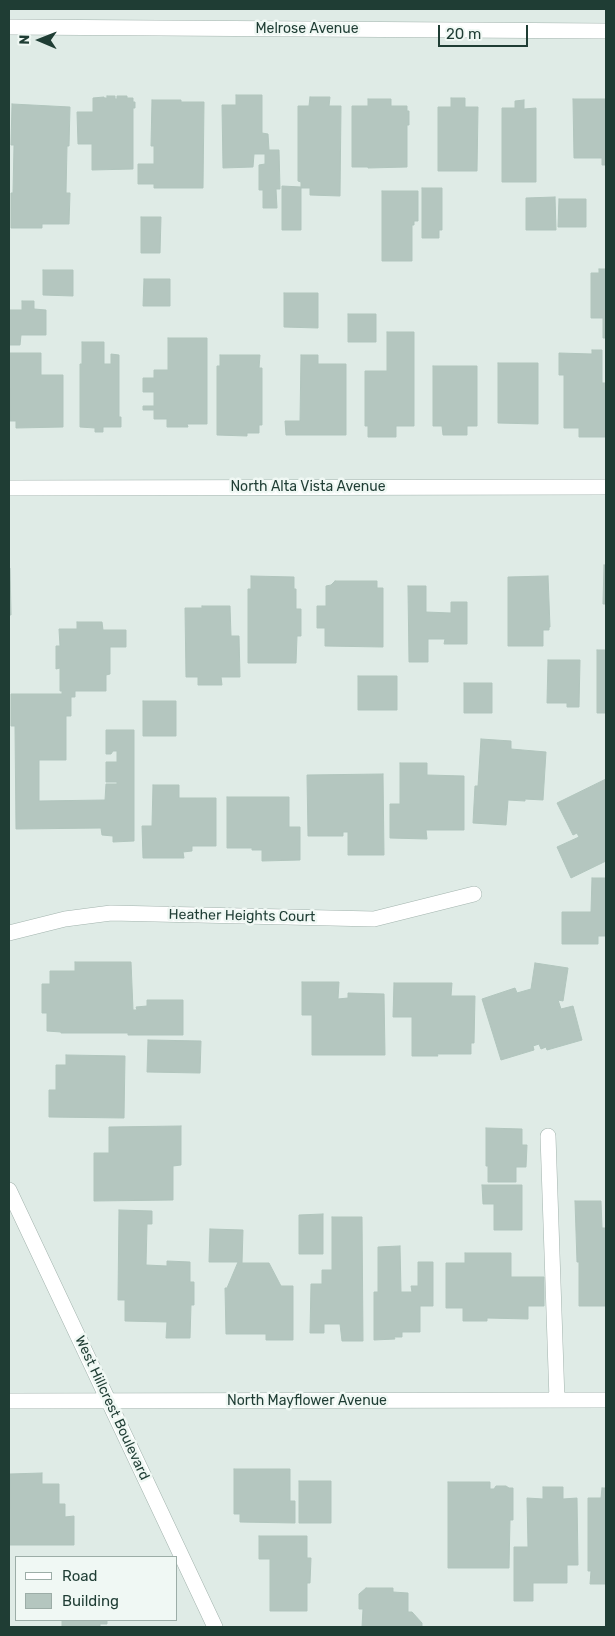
<!DOCTYPE html>
<html>
<head>
<meta charset="utf-8">
<style>
	body { margin:0 }
	#map { position:relative; width:615px; height:1636px; overflow:hidden; background:#dfebe6; font-family:Rubik,sans-serif }
	canvas { display:block }
	.frame { position:absolute; inset:0; border:10px solid #1f3d34; pointer-events:none }
	.legend { position:absolute; left:15px; top:1556px; width:162px; height:65px; box-sizing:border-box; background:#f0f8f4; border:1px solid #9cada7; margin:0; padding:6px 9px; list-style:none; font-size:15px; color:#1f3d34 }
	.legend li { display:flex; align-items:center; gap:10px; height:25px }
	.legend b { width:25px; border:1px solid #9cada7 }
	.north { position:absolute; left:15px; top:15px; width:50px; height:50px; -webkit-text-stroke:4px #f0f8f4; paint-order:stroke; rotate:271deg; font-size:14px; font-weight:700; line-height:20px; text-align:center; color:#1f3d34 }
	.north::after { content:''; display:block; margin:auto; width:18px; height:22px; background:#1f3d34; clip-path:polygon(50% 0,100% 100%,50% 72%,0 100%) }
	.scale { position:absolute; left:438px; top:25px; width:90px; height:22px; box-sizing:border-box; border:2px solid #1f3d34; border-top:0; padding-left:6px; font-size:15px; line-height:18px; white-space:nowrap; color:#1f3d34; -webkit-text-stroke:4px #f0f8f4; paint-order:stroke }
</style>
</head>
<body>
<div id="map">
<canvas width="615" height="1636"></canvas>
<div class="frame"></div>
<ul class="legend">
<li><b style="height:6px;background:#fff"></b>Road</li>
<li><b style="height:14px;background:#b4c6bf"></b>Building</li>
</ul>
<div class="north">N</div>
<div class="scale">20 m</div>
</div>
<script>
const ctx = document.querySelector('canvas').getContext('2d');
ctx.lineJoin = 'round';
function fillPath(path, color) { ctx.fillStyle = color; ctx.fill(path, 'evenodd'); }
const toPath = rows => new Path2D(rows.map(r => 'M' + r).join(''));
function trace(path, color, width, dash) { ctx.strokeStyle = color; ctx.lineWidth = width; ctx.lineCap = dash ? 'butt' : 'round'; ctx.setLineDash(dash || []); ctx.stroke(path); }
function label(font, color, halo, rows, align = 'center') {
  ctx.font = font + ' Rubik,sans-serif'; ctx.lineWidth = 5; ctx.setLineDash([]); ctx.textBaseline = 'middle'; ctx.strokeStyle = halo; ctx.fillStyle = color; for (const [text, x, y, turn = 0] of rows) {
    ctx.save(); ctx.translate(x, y); ctx.rotate((+turn || 0) * Math.PI / 180); ctx.textAlign = isNaN(turn) ? turn : align; if (halo) ctx.strokeText(text, 0, 0); ctx.fillText(text, 0, 0); ctx.restore();
  }
}
const building = toPath([
	[236,95,262,95,262,133,268,134,269,150,279,150,280,189,276,189,277,208,263,208,263,190,259,190,259,165,265,164,265,154,254,154,253,167,223,168,222,105,236,105,236,95],
	[107,96,115,96,115,99,117,99,117,96,127,96,127,98,133,98,133,102,135,102,135,108,133,108,133,169,92,170,92,144,78,144,77,112,93,112,93,98,104,97,104,98,107,98,107,96],
	[310,97,330,97,329,106,341,106,340,196,310,195,310,188,301,188,301,230,282,230,282,186,301,187,301,182,298,181,298,106,309,106,310,97],
	[451,98,465,98,465,107,478,107,477,171,438,171,438,107,451,107,451,98],
	[368,99,391,99,391,106,407,106,407,111,409,111,409,125,407,125,407,167,368,168,368,167,352,167,352,106,368,106,368,99],
	[573,99,605,99,605,108,606,108,606,165,602,165,602,158,574,158,573,99],
	[152,100,181,100,181,102,204,102,203,188,154,188,154,184,138,184,138,164,154,164,154,146,151,146,152,100],
	[524,100,524,109,536,108,536,182,502,182,502,108,515,108,515,101,524,100],
	[12,104,70,107,69,146,67,146,66,193,70,193,69,224,42,224,42,228,11,228,11,193,13,193,14,145,11,145,12,104],
	[422,188,442,188,442,230,439,230,439,238,422,238,422,188],
	[382,191,418,191,418,221,414,221,414,225,412,225,412,261,382,261,382,191],
	[555,197,556,230,526,230,526,198,555,197],
	[559,199,586,199,586,227,558,227,559,199],
	[141,217,161,217,160,253,141,253,141,217],
	[599,269,606,269,606,338,603,338,603,318,591,318,591,273,599,273,599,269],
	[43,270,73,270,73,296,43,295,43,270],
	[144,279,170,279,170,306,143,306,144,279],
	[284,293,318,293,318,328,284,327,284,293],
	[22,301,34,301,34,309,46,310,46,335,21,335,20,345,9,345,9,310,22,310,22,301],
	[348,314,376,314,376,342,348,342,348,314],
	[387,332,414,332,414,426,396,426,396,437,368,437,368,426,365,426,365,371,387,371,387,332],
	[168,338,207,338,207,424,187,424,188,427,167,427,167,419,154,419,154,410,143,410,143,406,154,406,154,392,143,392,143,378,154,378,154,370,168,370,168,338],
	[82,342,104,342,104,364,111,364,111,354,119,355,119,417,121,417,121,427,103,427,103,432,95,432,95,428,80,427,80,364,82,364,82,342],
	[592,350,602,350,602,383,606,383,606,437,579,437,579,428,564,428,564,375,559,375,559,353,592,354,592,350],
	[9,353,41,353,41,375,63,375,63,427,16,428,16,421,10,421,9,353],
	[220,355,260,355,259,368,262,368,262,425,259,425,259,433,247,433,247,436,217,435,217,366,220,366,220,355],
	[301,355,318,355,318,364,346,364,346,435,286,435,285,421,300,421,301,355],
	[498,363,538,363,538,424,498,423,498,363],
	[433,366,477,366,477,426,467,426,467,435,443,435,442,426,433,426,433,366],
	[604,565,606,565,606,604,603,604,604,565],
	[9,568,10,568,11,615,9,615,9,568],
	[251,576,294,577,294,589,296,589,296,609,301,609,301,636,297,636,296,663,248,663,248,589,251,589,251,576],
	[548,576,550,627,549,627,549,630,543,630,543,646,508,646,508,577,548,576],
	[335,581,377,581,377,588,383,588,383,647,325,646,325,628,317,628,317,606,326,606,326,586,331,585,335,581],
	[408,586,426,586,426,612,451,613,451,602,467,602,467,644,444,644,445,639,428,639,428,662,409,662,408,586],
	[202,606,230,606,231,636,239,636,240,677,221,677,222,685,198,685,198,677,186,677,185,608,202,608,202,606],
	[77,622,102,622,103,630,126,630,126,647,110,647,110,674,106,675,106,691,75,691,75,697,71,697,71,716,66,716,66,760,39,760,39,801,105,800,106,784,117,784,117,782,106,782,106,762,117,762,117,751,113,751,111,754,106,754,106,730,134,730,134,841,113,842,113,836,102,835,101,828,16,829,15,726,11,726,11,694,62,694,62,691,60,691,60,668,56,669,56,646,60,646,59,629,77,629,77,622],
	[597,650,606,650,606,713,597,713,597,650],
	[548,660,580,660,579,707,567,707,567,703,547,703,548,660],
	[358,676,397,676,397,710,358,710,358,676],
	[464,683,492,683,492,713,464,713,464,683],
	[143,701,176,701,176,736,143,736,143,701],
	[481,739,511,741,511,749,546,752,543,800,525,799,525,801,508,800,506,825,473,823,475,786,478,786,481,739],
	[400,763,427,763,427,775,464,776,464,830,426,830,427,839,390,838,390,804,400,804,400,763],
	[383,774,384,855,348,855,348,832,343,832,343,836,308,836,307,775,383,774],
	[606,779,606,861,571,878,557,847,579,837,577,833,573,835,557,803,606,779],
	[153,785,179,785,179,798,216,798,216,846,192,846,192,851,183,852,184,858,143,858,142,826,152,826,153,785],
	[227,797,289,797,289,827,300,827,300,860,262,861,262,850,252,850,252,848,227,848,227,797],
	[592,878,606,878,606,936,598,936,598,944,562,944,562,912,591,912,592,878],
	[75,962,131,962,133,1010,137,1010,136,1007,147,1006,147,1000,183,1000,183,1035,128,1035,128,1033,61,1033,61,1032,47,1031,47,1013,42,1013,42,984,50,984,50,971,75,971,75,962],
	[535,963,568,968,563,1001,558,1000,561,1009,573,1006,582,1040,547,1050,546,1047,541,1049,539,1044,533,1046,534,1050,501,1060,482,999,515,988,517,993,531,989,535,963],
	[302,982,339,982,338,999,348,998,348,993,384,994,385,1055,312,1055,312,1015,302,1015,302,982],
	[394,983,452,983,451,996,475,996,474,1043,471,1043,471,1054,437,1054,438,1056,412,1056,412,1017,393,1017,394,983],
	[148,1040,201,1041,200,1073,147,1072,148,1040],
	[66,1055,125,1056,124,1118,49,1117,49,1090,56,1090,56,1065,66,1065,66,1055],
	[181,1126,181,1165,173,1166,173,1200,94,1201,94,1153,109,1153,109,1127,181,1126],
	[486,1128,522,1129,522,1145,527,1145,526,1167,516,1167,516,1182,488,1182,488,1166,486,1166,486,1128],
	[482,1185,522,1185,522,1230,494,1230,494,1204,483,1204,482,1185],
	[575,1201,601,1201,602,1228,606,1228,606,1306,579,1306,579,1262,577,1262,575,1201],
	[119,1210,152,1211,152,1224,147,1224,146,1265,167,1266,167,1261,190,1262,190,1282,194,1282,194,1305,191,1305,190,1338,166,1338,167,1322,125,1321,125,1300,118,1300,119,1210],
	[323,1214,323,1254,299,1254,299,1215,323,1214],
	[332,1217,362,1217,363,1341,342,1341,340,1324,324,1324,324,1333,310,1333,311,1284,322,1284,322,1270,332,1270,332,1217],
	[210,1229,243,1230,242,1263,269,1263,281,1286,293,1286,293,1340,266,1340,266,1334,226,1334,225,1288,227,1288,238,1262,209,1262,210,1229],
	[400,1246,401,1292,412,1292,411,1286,418,1286,418,1262,433,1262,433,1306,420,1306,420,1332,402,1332,402,1337,394,1337,395,1339,374,1340,374,1292,378,1292,378,1247,400,1246],
	[465,1253,511,1253,511,1277,544,1277,544,1306,528,1306,528,1319,487,1318,487,1321,463,1321,463,1308,446,1308,446,1263,465,1263,465,1253],
	[234,1469,290,1469,290,1501,295,1501,295,1523,240,1522,240,1514,234,1514,234,1469],
	[42,1473,42,1484,59,1484,59,1504,65,1504,65,1517,74,1516,74,1545,9,1545,10,1474,42,1473],
	[299,1481,331,1481,331,1523,299,1523,299,1481],
	[448,1482,490,1482,490,1489,494,1489,496,1486,506,1486,509,1488,513,1488,513,1520,510,1520,509,1568,448,1568,448,1482],
	[543,1487,563,1487,563,1499,577,1498,578,1565,567,1565,567,1583,533,1583,533,1601,514,1601,514,1547,528,1547,527,1498,543,1499,543,1487],
	[602,1488,606,1488,606,1584,590,1584,591,1571,588,1571,588,1498,601,1498,602,1488],
	[259,1536,307,1536,307,1558,311,1558,310,1583,307,1583,307,1611,270,1611,270,1559,259,1559,259,1536],
	[366,1588,393,1588,393,1592,408,1593,408,1612,412,1612,422,1623,422,1627,362,1627,363,1609,359,1609,359,1594,366,1588],
	[62,1620,107,1620,107,1624,100,1624,100,1627,62,1627,62,1620]
]);
fillPath(building, '#b4c6bf');
trace(building, '#b1c5bd', 1);
const minor = toPath([
	[9,27,606,31],
	[9,488,606,487],
	[9,933,65,919,111,913,374,919,474,894],
	[548,1136,557,1400],
	[9,1190,215,1627],
	[9,1401,606,1400]
]);
trace(minor, '#a2b3ad', 16);
trace(minor, '#fff', 15);
label('14px', '#1f3d34', '#f0f8f4', [
	["Melrose Avenue",307,29],
	["North Alta Vista Avenue",308,487],
	["Heather Heights Court",242,916,1],
	["North Mayflower Avenue",307,1401],
	["West Hillcrest Boulevard",112,1408,65]
]);
</script>
</body>
</html>
